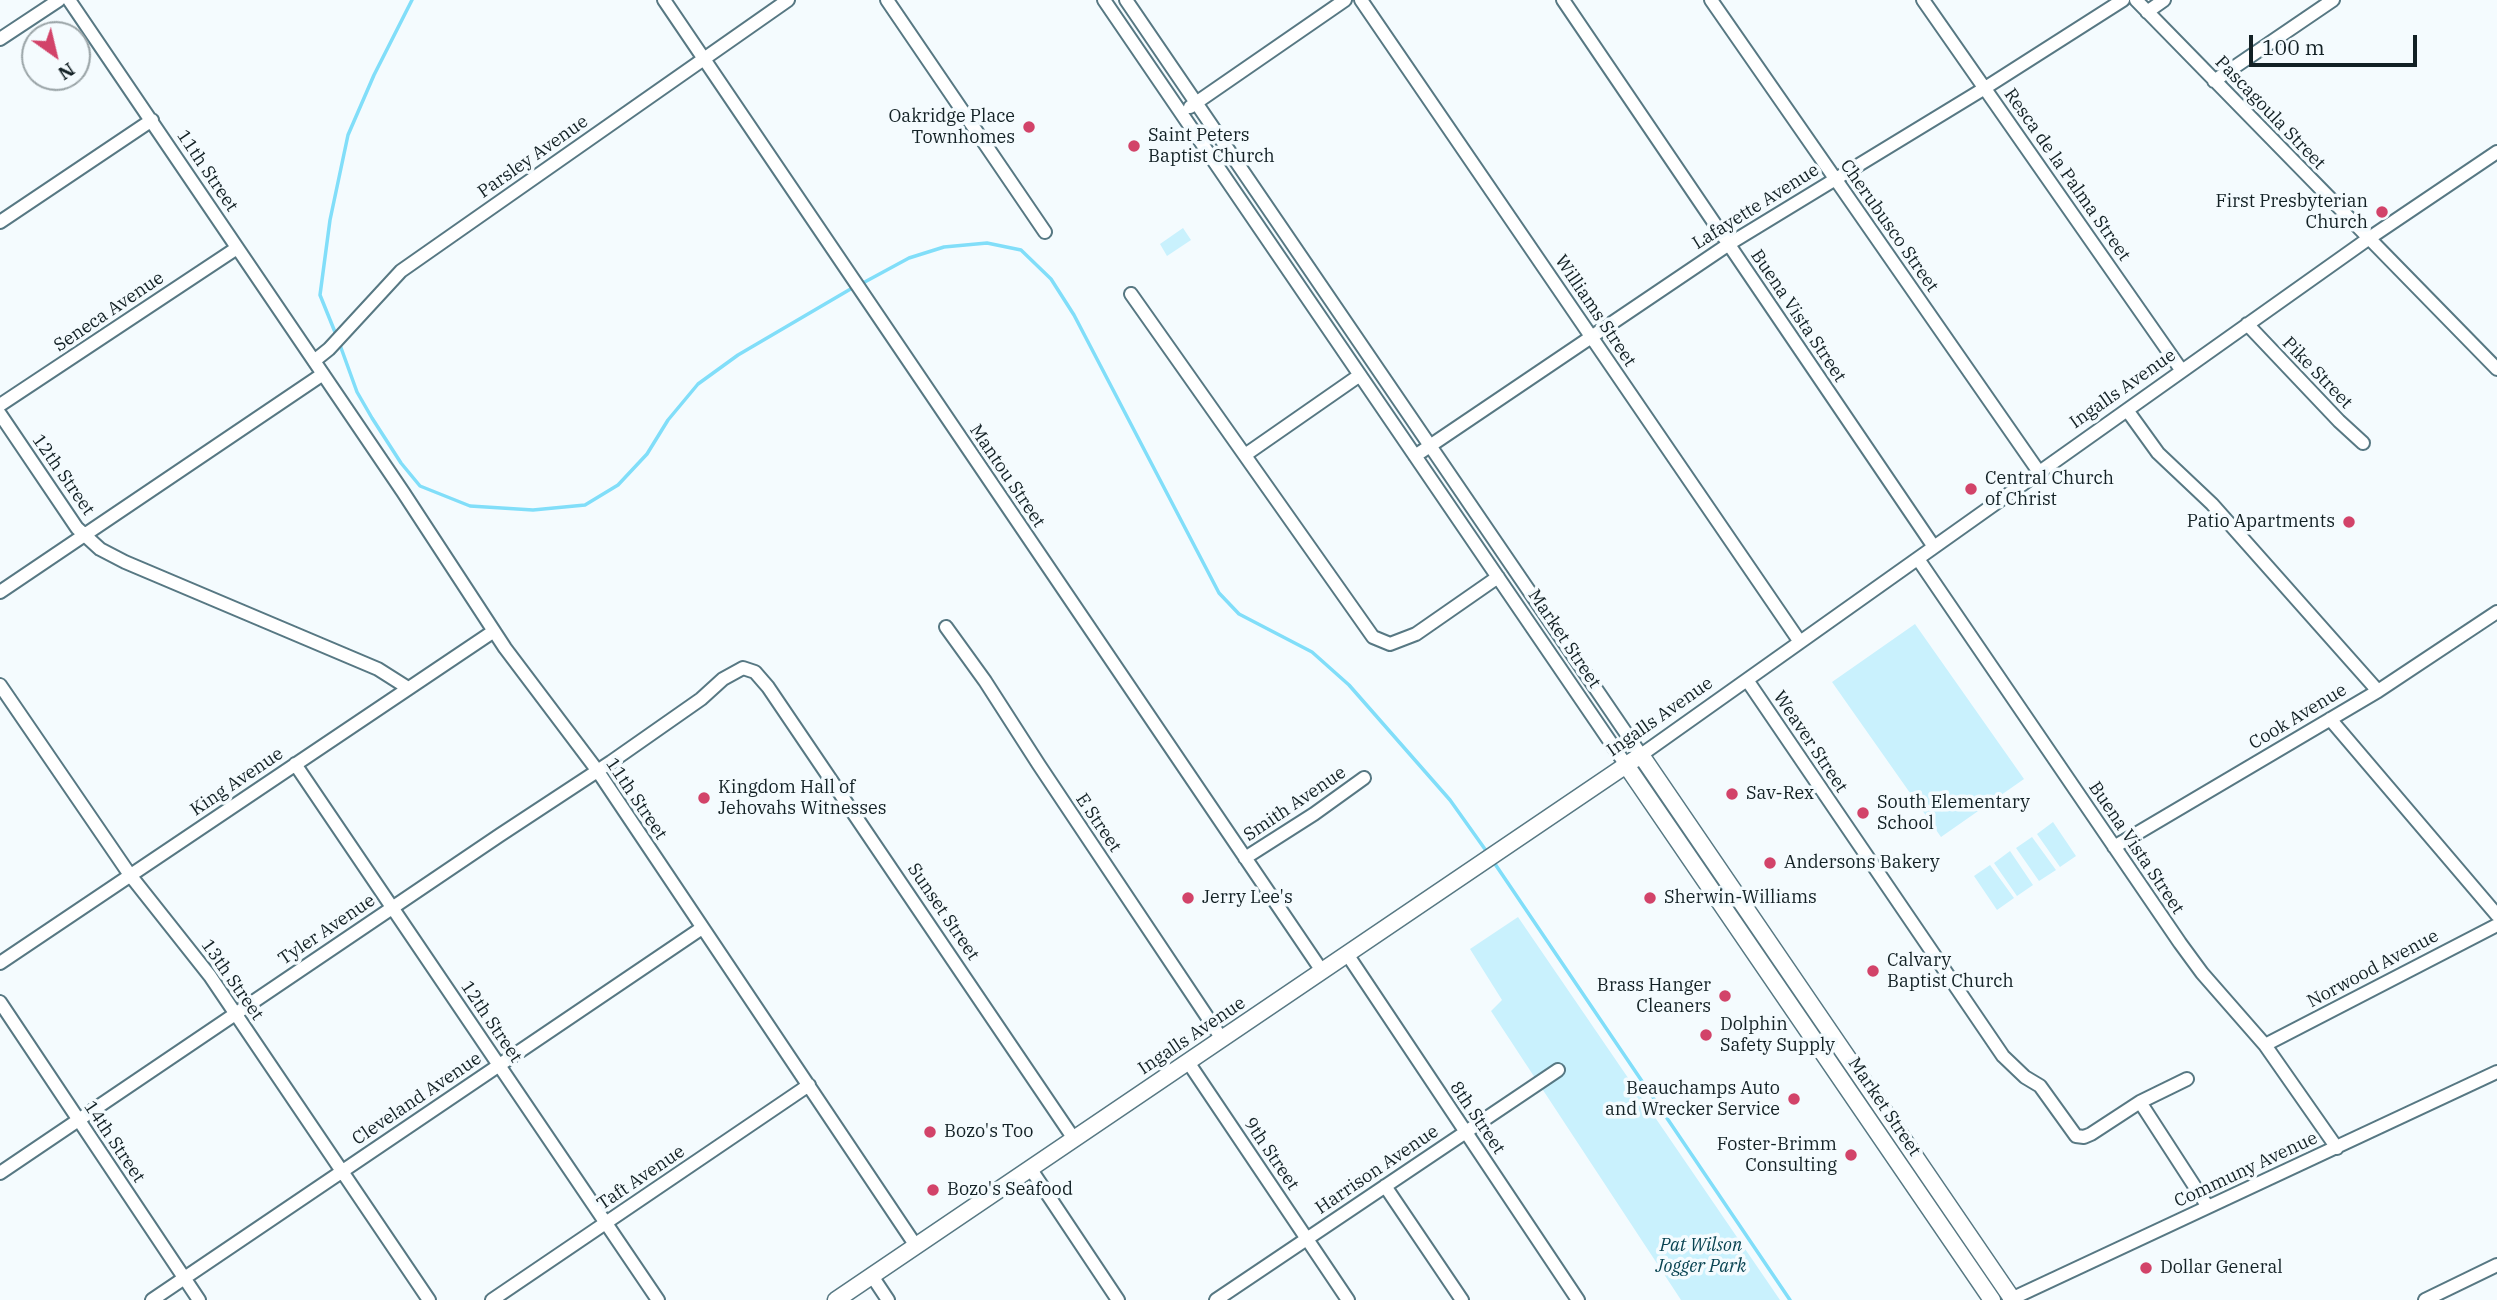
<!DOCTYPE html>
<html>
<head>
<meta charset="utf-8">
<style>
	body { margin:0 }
	#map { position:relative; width:2497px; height:1300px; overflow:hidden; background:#f4fbfe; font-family:"IBM Plex Serif",serif }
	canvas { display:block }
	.north { position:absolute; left:21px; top:21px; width:70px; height:70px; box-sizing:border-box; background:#f4fbfe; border:2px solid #9aa4a7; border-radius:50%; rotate:146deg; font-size:19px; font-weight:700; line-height:28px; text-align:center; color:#132125 }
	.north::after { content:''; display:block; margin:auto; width:24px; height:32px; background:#d24369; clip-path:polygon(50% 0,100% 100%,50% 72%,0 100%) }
	.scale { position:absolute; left:2249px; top:35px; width:168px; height:32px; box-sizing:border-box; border:4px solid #132125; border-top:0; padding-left:9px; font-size:21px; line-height:24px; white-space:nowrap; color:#132125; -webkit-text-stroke:5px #f4fbfe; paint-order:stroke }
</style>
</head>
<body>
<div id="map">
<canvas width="2497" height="1300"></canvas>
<div class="north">N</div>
<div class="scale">100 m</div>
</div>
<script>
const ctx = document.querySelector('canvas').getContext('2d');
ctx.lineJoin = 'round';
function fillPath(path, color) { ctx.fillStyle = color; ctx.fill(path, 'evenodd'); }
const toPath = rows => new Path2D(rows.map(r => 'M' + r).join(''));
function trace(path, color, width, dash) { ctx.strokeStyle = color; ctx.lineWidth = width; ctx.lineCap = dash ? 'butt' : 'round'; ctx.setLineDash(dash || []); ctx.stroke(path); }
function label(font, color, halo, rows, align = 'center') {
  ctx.font = font + ' "IBM Plex Serif",serif'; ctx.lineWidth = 7; ctx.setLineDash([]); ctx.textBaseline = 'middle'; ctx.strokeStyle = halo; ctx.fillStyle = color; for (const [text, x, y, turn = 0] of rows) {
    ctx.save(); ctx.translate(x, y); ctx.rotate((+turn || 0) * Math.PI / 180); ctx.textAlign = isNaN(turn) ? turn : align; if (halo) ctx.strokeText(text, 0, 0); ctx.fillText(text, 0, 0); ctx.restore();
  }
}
fillPath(toPath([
	[1183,228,1191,240,1167,256,1160,244],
	[1915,624,2024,779,1941,837,1832,682],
	[2053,822,2076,856,2060,867,2037,834],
	[2032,837,2056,870,2039,881,2016,848],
	[2010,851,2033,885,2017,896,1994,863],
	[1990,865,2014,898,1997,910,1974,876],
	[1518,917,1780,1300,1681,1300,1491,1011,1502,1000,1470,949]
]), '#c9f1fd');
trace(toPath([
	[861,284,909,258,944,247,987,243,1021,250,1051,279,1074,315,1219,593,1239,614,1312,652,1349,685,1450,800,1487,852],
	[337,337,320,295,330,220,348,135,374,75,412,0],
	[340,345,357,392,372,418,401,463,420,486,470,506,533,510,585,505,618,485,647,454,668,420,698,384,738,355,854,287],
	[1493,861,1790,1300]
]), '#81def9', 3.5);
const minor = toPath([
	[69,0,403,492,505,648,597,770,916,1246],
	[664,0,1322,971],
	[887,0,1045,232],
	[1104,0,1626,765],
	[1126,0,1641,755,2368,239,2497,152],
	[1361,0,1800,642],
	[1563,0,1934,547],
	[1711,0,2039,472],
	[1923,0,2182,371],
	[2136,0,2497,369],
	[2147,12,2164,0],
	[0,39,59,0],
	[2214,81,2333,0],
	[1190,107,1345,0],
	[0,222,152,120],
	[1131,294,1373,637,1390,644,1416,634,1498,577],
	[2247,324,2339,421,2363,443],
	[314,361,329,349,401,271,788,0],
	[0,405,237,248],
	[2127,410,2158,453,2212,504,2378,691],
	[0,414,77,528,100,549,125,562,378,669,408,688],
	[1245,455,1360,375],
	[1415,456,1729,244,1985,88,2123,0],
	[1918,559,2180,943,2202,973,2265,1045,2337,1148],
	[0,592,323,374],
	[946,627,985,681,1039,765,1222,1039],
	[1747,680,2003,1056,2025,1077,2040,1086,2076,1136,2084,1137,2091,1134,2140,1102,2187,1079],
	[0,685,130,875,210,976,429,1300],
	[2330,719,2497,915],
	[295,764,658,1300],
	[2114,847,2378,691,2497,612],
	[1245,858,1314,814,1364,778],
	[1347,954,1578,1300],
	[0,963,494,631],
	[0,1002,199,1300],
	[2265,1045,2497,925],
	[1188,1062,1348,1300],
	[2140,1102,2208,1207],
	[1030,1168,1118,1300],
	[0,1173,500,835,611,762,701,699,723,679,743,668,755,672,768,687,1074,1139],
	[1385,1186,1462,1300],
	[872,1276,888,1300],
	[152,1300,702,928],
	[492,1300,809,1085],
	[1216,1300,1558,1070],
	[2009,1300,2497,1072],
	[2425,1300,2497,1265]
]);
const major = toPath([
	[1626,765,1992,1300],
	[836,1300,1641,755,2013,1300]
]);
trace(minor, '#577883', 16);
trace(major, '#577883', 19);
trace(minor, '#fff', 12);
trace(major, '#fff', 16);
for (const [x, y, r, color] of [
	[1029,127,7,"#d24369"],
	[1134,146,7,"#d24369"],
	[2382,212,7,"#d24369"],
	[1971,489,7,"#d24369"],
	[2349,522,7,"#d24369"],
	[1732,794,7,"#d24369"],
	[704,798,7,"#d24369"],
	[1863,813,7,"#d24369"],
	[1770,863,7,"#d24369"],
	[1188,898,7,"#d24369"],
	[1650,898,7,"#d24369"],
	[1873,971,7,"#d24369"],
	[1725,996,7,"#d24369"],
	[1706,1035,7,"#d24369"],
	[1794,1099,7,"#d24369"],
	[930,1132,7,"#d24369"],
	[1851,1155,7,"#d24369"],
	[933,1190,7,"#d24369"],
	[2146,1268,7,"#d24369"]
]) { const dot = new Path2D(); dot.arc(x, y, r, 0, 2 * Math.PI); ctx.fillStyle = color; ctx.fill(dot); trace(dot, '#f4fbfe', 2.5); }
label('18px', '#132125', '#f4fbfe', [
	["Pascagoula Street",2270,113,46],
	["Parsley Avenue",533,157,-35],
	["11th Street",207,171,56],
	["Resca de la Palma Street",2067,175,55],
	["Lafayette Avenue",1756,207,-32],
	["Cherubusco Street",1889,226,55],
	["Williams Street",1595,311,56],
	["Seneca Avenue",109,312,-34],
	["Buena Vista Street",1798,316,56],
	["Pike Street",2317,373,46],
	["Ingalls Avenue",2123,389,-35],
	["12th Street",63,475,55],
	["Mantou Street",1007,476,56],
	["Market Street",1564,639,56],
	["Ingalls Avenue",1660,717,-35],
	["Cook Avenue",2298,717,-31],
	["Weaver Street",1810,742,56],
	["King Avenue",237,782,-34],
	["11th Street",636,799,56],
	["Smith Avenue",1295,804,-34],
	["E Street",1098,823,56],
	["Buena Vista Street",2136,848,56],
	["Sunset Street",943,912,56],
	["Tyler Avenue",327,930,-34],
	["Norwood Avenue",2373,969,-28],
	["13th Street",232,980,55],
	["12th Street",491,1022,56],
	["Ingalls Avenue",1192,1036,-34],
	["Cleveland Avenue",417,1099,-34],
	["Market Street",1884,1107,56],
	["8th Street",1477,1118,56],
	["14th Street",114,1142,56],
	["9th Street",1271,1154,56],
	["Harrison Avenue",1377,1170,-34],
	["Communy Avenue",2246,1170,-25],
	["Taft Avenue",641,1178,-34]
]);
label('18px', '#132125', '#f4fbfe', [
	["Oakridge Place",1015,117,"right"],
	["Townhomes",1015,138,"right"],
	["Saint Peters",1148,136],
	["Baptist Church",1148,157],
	["First Presbyterian",2368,202,"right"],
	["Church",2368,223,"right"],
	["Central Church",1985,479],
	["of Christ",1985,500],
	["Patio Apartments",2335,522,"right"],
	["Kingdom Hall of",718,788],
	["Jehovahs Witnesses",718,809],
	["Sav-Rex",1746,794],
	["South Elementary",1877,803],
	["School",1877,824],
	["Andersons Bakery",1784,863],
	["Jerry Lee's",1202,898],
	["Sherwin-Williams",1664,898],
	["Calvary",1887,961],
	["Baptist Church",1887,982],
	["Brass Hanger",1711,986,"right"],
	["Cleaners",1711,1007,"right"],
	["Dolphin",1720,1025],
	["Safety Supply",1720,1046],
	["Beauchamps Auto",1780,1089,"right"],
	["and Wrecker Service",1780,1110,"right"],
	["Bozo's Too",944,1132],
	["Foster-Brimm",1837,1145,"right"],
	["Consulting",1837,1166,"right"],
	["Bozo's Seafood",947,1190],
	["Dollar General",2160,1268]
], 'left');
label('italic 18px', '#084351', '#f4fbfe', [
	["Pat Wilson",1701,1246],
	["Jogger Park",1701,1267]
]);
</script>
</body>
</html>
